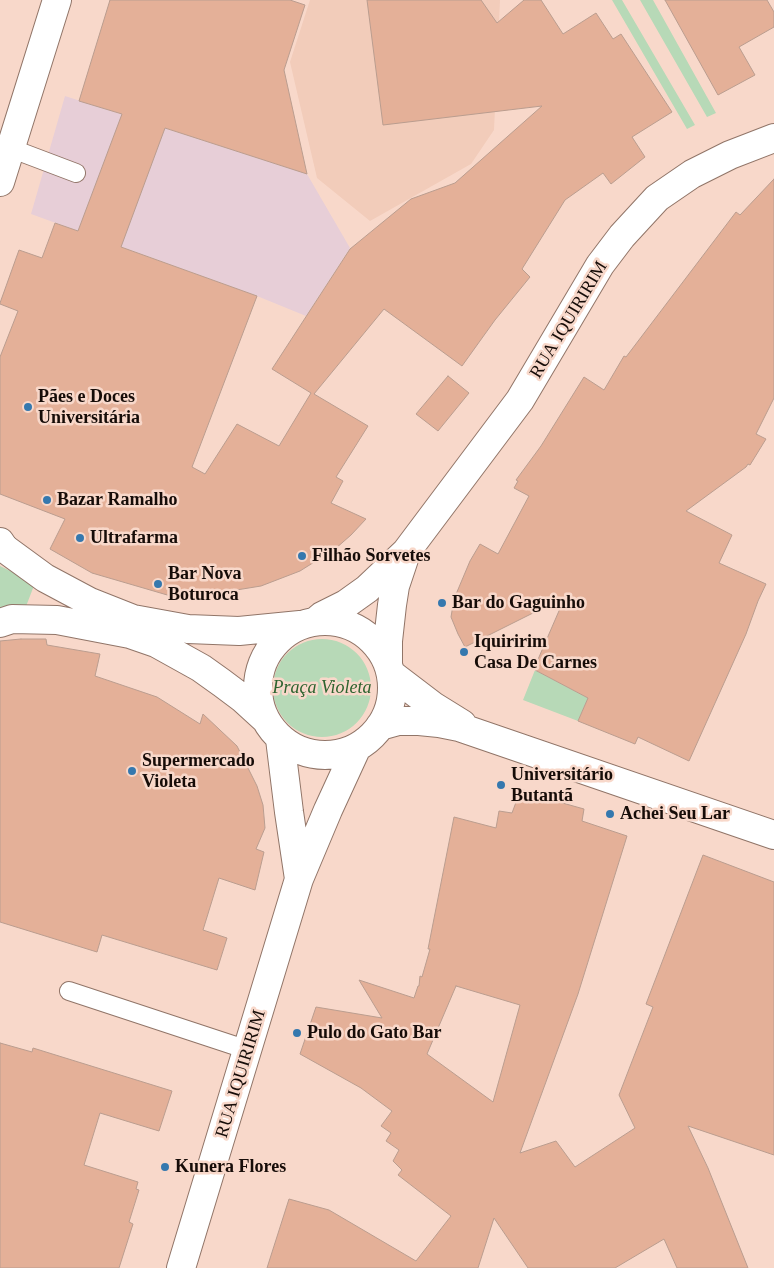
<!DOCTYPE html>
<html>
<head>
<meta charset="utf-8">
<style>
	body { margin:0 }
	canvas { display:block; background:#f8d8ca }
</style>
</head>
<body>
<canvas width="774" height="1268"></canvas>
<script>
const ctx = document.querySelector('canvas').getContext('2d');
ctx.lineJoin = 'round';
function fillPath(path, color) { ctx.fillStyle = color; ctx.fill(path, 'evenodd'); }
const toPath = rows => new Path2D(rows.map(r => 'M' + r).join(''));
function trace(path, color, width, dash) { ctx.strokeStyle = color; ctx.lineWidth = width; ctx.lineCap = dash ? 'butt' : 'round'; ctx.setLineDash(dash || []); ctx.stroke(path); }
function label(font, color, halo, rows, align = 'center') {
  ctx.font = font + ' "Times New Roman",serif'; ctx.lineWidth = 5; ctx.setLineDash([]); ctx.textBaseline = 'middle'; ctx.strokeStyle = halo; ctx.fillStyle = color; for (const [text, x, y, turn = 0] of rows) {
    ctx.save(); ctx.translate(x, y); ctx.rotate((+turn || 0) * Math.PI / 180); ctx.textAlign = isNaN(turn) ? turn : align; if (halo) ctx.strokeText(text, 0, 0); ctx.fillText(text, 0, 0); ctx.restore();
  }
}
fillPath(toPath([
	[65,96,307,174,350,248,306,316,257,296,31,214]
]), '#e7ced7');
fillPath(toPath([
	[310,0,500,0,494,130,471,164,370,221,317,178,290,62]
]), '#f2ccba');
fillPath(toPath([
	[612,0,622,0,695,125,687,129],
	[640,0,653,0,716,113,707,117],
	[0,566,35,583,25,609,0,615],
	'273 688a49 49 0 1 1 98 0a49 49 0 1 1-98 0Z',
	[535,670,588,698,578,721,523,700]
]), '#b7d9b7');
const building = toPath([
	[110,0,290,0,305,5,284,70,307,174,165,128,121,247,257,296,192,467,205,474,237,424,279,446,311,393,272,369,350,249,411,199,455,183,542,106,383,125,367,0,481,0,497,23,524,0,541,0,563,34,596,13,613,39,621,34,672,112,632,137,645,157,611,184,603,173,565,200,522,269,530,277,495,320,462,366,384,309,314,394,368,426,336,477,343,481,331,503,366,519,351,535,335,549,300,571,261,586,181,599,92,573,50,549,65,519,0,494,0,357,18,311,0,304,0,303,19,250,42,258,55,223,78,231,122,114,79,101,110,0],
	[665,0,767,0,774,12,774,27,739,47,755,75,718,95,665,0],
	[774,179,774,398,756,434,766,439,750,465,748,464,746,467,686,511,732,535,719,563,766,584,758,601,746,634,689,761,638,737,635,744,578,721,588,698,535,670,537,664,536,664,565,597,465,647,458,634,451,617,454,599,470,561,480,544,498,554,529,496,514,488,518,481,516,480,541,446,584,377,604,390,624,356,626,357,736,212,740,215,774,179],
	[448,376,469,393,438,431,416,414,448,376],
	[21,639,46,639,47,645,100,654,95,676,157,697,200,724,203,714,237,746,257,786,263,805,265,828,256,849,264,852,255,890,219,878,203,930,227,938,217,970,102,935,97,952,0,922,0,641,21,639],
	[521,789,541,797,584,809,582,821,627,836,578,994,520,1153,556,1141,575,1167,635,1128,619,1095,653,1007,646,1004,703,855,774,882,774,1155,688,1126,708,1168,748,1268,677,1268,664,1239,615,1268,528,1268,494,1218,478,1268,267,1268,289,1199,329,1210,416,1261,451,1216,398,1175,402,1170,393,1161,399,1150,386,1141,391,1133,381,1126,392,1111,361,1088,300,1054,316,1007,382,1018,359,980,414,998,418,986,419,986,420,976,422,977,430,949,428,949,454,817,496,828,499,811,512,813,521,789],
	[456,986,520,1005,493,1102,427,1054,456,986],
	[0,1043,32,1052,33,1048,172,1091,159,1131,100,1113,84,1165,138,1182,136,1189,139,1190,129,1222,133,1224,119,1268,0,1268,0,1043]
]);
fillPath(building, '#e4b098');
trace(building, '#ba9d8f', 1);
const lane = toPath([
	[10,148,76,173],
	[69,991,248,1050]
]);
const street = toPath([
	[0,546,4,548,45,578,90,602,133,619,188,629,239,631,300,625],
	[316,621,322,616,346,604,367,589,406,552,520,400,600,265,622,236,657,198,692,174,730,155,774,138],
	'258 688a67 67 0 1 1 134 0a67 67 0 1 1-134 0Z',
	[0,623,12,619,57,620,130,634,156,643,201,668,222,683,242,698,265,719],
	[388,665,388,641,392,605,395,586,405,556],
	[391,674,433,706,462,724],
	[380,726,398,721,419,721,439,723,459,727,774,835],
	[280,739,289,812,299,879],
	[181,1268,299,879,328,810,357,747]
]);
const primary = toPath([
	[0,182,57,0],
	[0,542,4,548]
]);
trace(lane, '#917568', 20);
trace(street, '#917568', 30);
trace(primary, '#917568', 30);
trace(lane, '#fff', 18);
trace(street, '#fff', 28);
trace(primary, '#fff', 28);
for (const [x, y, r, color] of [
	[28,407,5,"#3578ae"],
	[47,500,5,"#3578ae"],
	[80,538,5,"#3578ae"],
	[302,556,5,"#3578ae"],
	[158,584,5,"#3578ae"],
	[442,603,5,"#3578ae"],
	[464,652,5,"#3578ae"],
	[132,771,5,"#3578ae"],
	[501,785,5,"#3578ae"],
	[610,814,5,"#3578ae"],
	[297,1033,5,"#3578ae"],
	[165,1167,5,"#3578ae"]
]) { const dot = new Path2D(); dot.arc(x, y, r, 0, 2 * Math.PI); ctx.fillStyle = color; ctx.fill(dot); trace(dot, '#f8d8ca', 2); }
label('18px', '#160c08', '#f8d8ca', [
	["RUA IQUIRIRIM",569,320,-59],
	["RUA IQUIRIRIM",241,1074,-73]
]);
label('bold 18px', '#160c08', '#f8d8ca', [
	["Pães e Doces",38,397],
	["Universitária",38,418],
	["Bazar Ramalho",57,500],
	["Ultrafarma",90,538],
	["Filhão Sorvetes",312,556],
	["Bar Nova",168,574],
	["Boturoca",168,595],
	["Bar do Gaguinho",452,603],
	["Iquiririm",474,642],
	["Casa De Carnes",474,663],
	["Supermercado",142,761],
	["Violeta",142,782],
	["Universitário",511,775],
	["Butantã",511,796],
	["Achei Seu Lar",620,814],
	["Pulo do Gato Bar",307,1033],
	["Kunera Flores",175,1167]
], 'left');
label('italic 18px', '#2d632f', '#f8d8ca', [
	["Praça Violeta",322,688]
]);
</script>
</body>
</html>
